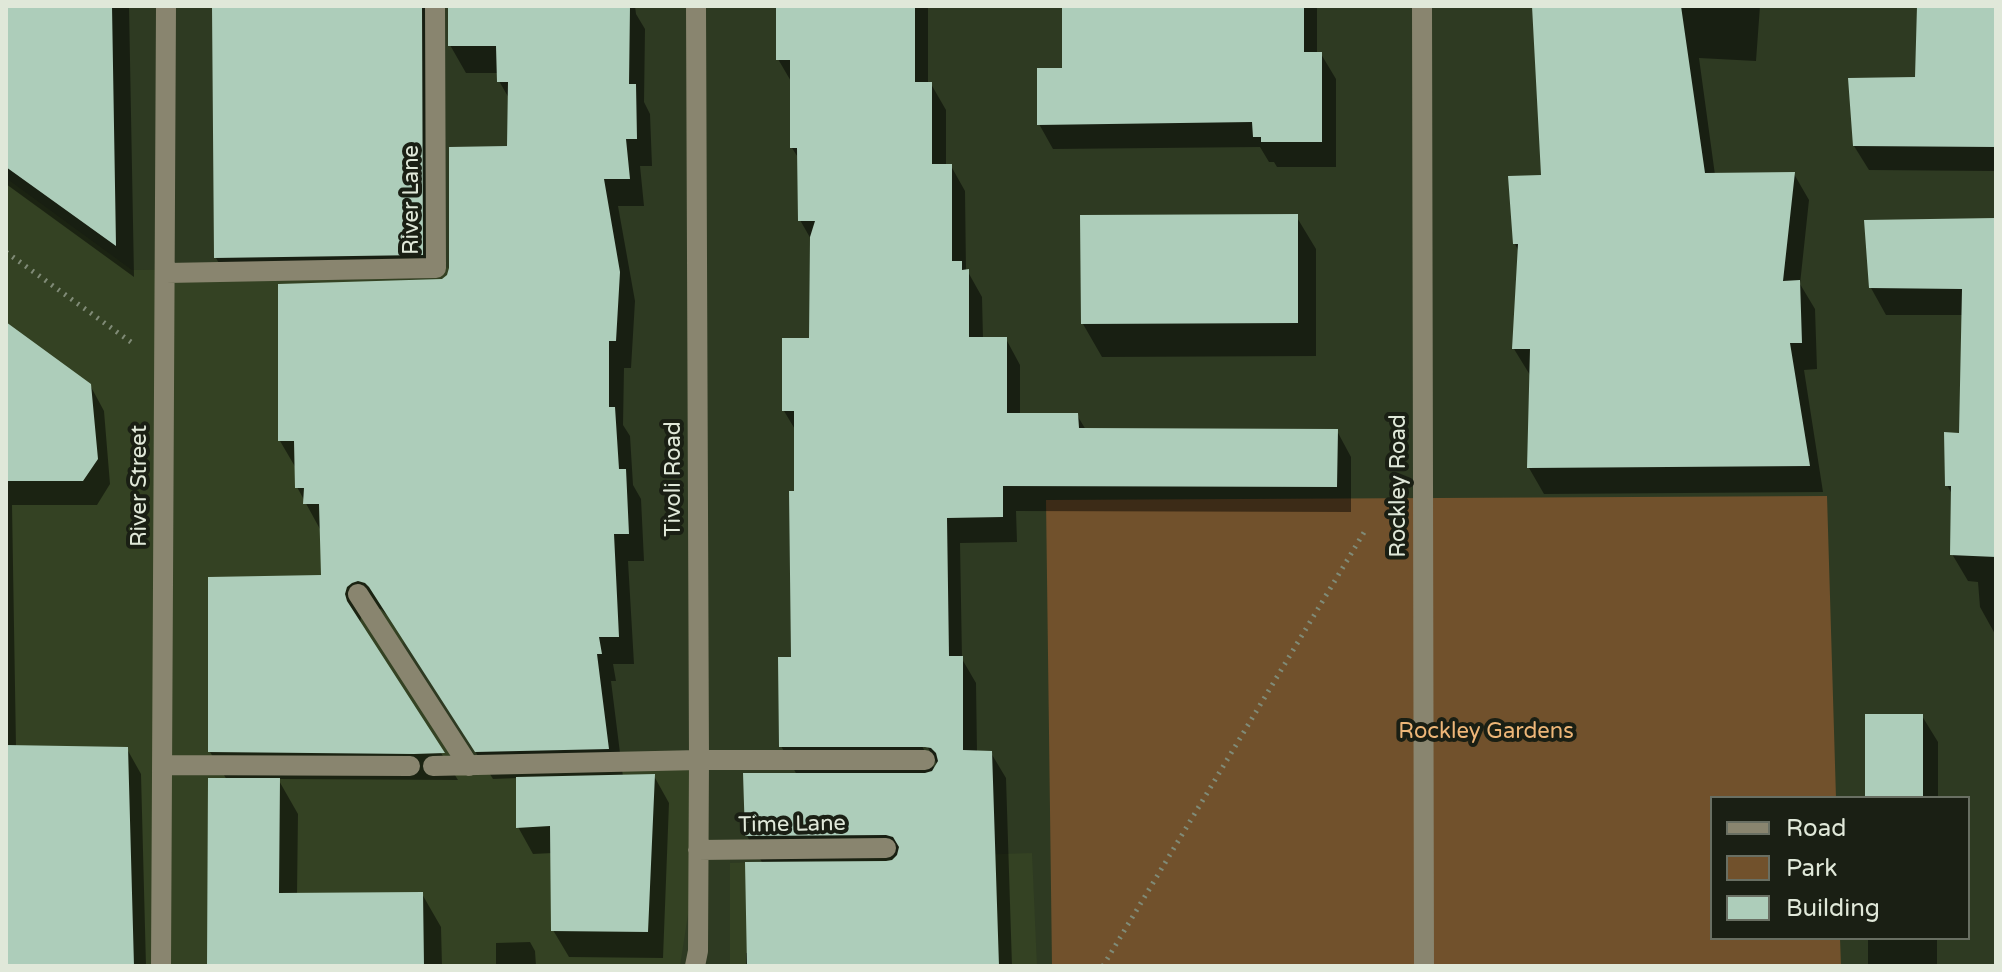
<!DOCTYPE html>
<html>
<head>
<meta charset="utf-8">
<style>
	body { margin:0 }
	#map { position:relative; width:2002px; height:972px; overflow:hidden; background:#2e3a22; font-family:"Varela Round",sans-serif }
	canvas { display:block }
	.frame { position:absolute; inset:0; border:8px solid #e0e8d9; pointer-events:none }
	.legend { position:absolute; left:1710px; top:796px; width:260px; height:144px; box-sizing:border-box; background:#1a1f14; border:2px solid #696f63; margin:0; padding:10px 14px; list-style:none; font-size:24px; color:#e0e8d9 }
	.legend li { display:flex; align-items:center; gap:16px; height:40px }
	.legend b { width:40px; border:2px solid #696f63 }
</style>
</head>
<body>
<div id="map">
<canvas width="2002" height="972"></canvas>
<div class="frame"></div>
<ul class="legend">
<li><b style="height:10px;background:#89856f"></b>Road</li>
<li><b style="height:22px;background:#71512c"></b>Park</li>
<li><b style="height:22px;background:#adcdba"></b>Building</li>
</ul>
</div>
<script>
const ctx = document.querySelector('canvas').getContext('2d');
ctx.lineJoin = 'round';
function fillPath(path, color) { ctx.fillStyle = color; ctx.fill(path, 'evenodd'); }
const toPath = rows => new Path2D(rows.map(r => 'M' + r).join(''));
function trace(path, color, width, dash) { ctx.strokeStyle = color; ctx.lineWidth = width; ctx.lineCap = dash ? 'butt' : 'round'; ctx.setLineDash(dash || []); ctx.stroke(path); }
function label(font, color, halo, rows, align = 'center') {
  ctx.font = font + ' "Varela Round",sans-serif'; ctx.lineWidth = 8; ctx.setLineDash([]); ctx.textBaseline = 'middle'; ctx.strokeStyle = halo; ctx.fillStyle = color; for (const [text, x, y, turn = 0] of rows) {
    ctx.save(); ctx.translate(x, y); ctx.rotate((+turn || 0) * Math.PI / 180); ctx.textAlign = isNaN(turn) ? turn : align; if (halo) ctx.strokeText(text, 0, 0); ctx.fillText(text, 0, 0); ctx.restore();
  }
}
fillPath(toPath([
	[6,178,132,270,512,267,400,655,469,766,699,760,698,850,680,966,6,966],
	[1032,853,1037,966,730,966,730,863]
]), '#344223');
fillPath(toPath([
	[1827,496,1836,798,1712,798,1712,938,1840,938,1841,966,1052,966,1046,500]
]), '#71512c');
fillPath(toPath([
	[6,6,129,6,134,277,6,184],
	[214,6,437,6,434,31,435,278,229,281,216,258],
	[450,6,635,6,636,14,645,29,644,102,650,114,652,166,640,166,644,206,618,206,635,301,631,368,624,368,623,425,630,436,633,485,641,499,644,561,628,561,634,664,613,664,616,681,611,681,623,777,654,776,669,803,663,958,569,957,553,930,553,853,533,854,518,827,518,778,493,779,387,615,381,609,367,610,361,617,360,624,458,780,278,779,298,814,297,895,422,894,441,927,442,966,209,966,227,780,210,752,323,577,321,531,297,487,297,470,280,441,437,283,449,276,509,148,510,100,499,81,499,73,466,73,450,45],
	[778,6,928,6,928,84,931,84,946,110,946,166,951,166,965,191,966,272,968,272,982,297,983,339,1006,339,1020,365,1020,415,1077,415,1086,430,1337,431,1351,457,1351,512,1016,511,1017,542,960,543,962,659,976,683,977,753,991,753,1006,778,1012,966,746,966,746,953,749,953,763,864,747,836,797,775,781,746,793,659,796,493,796,431,784,411,811,340,812,241,800,220,799,159,792,148,792,83,778,59],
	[922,737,937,764,937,773,918,739],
	[1064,6,1317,6,1317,54,1321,54,1336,79,1336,167,1277,167,1274,162,1269,162,1260,147,1053,149,1039,124,1064,69],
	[1534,6,1760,6,1756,61,1699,58,1715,175,1794,174,1809,200,1800,284,1815,309,1817,369,1804,370,1823,492,1544,494,1529,468,1530,375,1514,349,1519,252,1515,244,1543,177],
	[1919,6,1996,6,1996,171,1869,170,1854,146,1917,79],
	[1296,216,1316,249,1316,356,1102,357,1083,324],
	[1996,220,1996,655,1994,651,1995,634,1980,607,1978,582,1968,581,1952,554,1953,496,1947,485,1961,435,1963,315,1886,315,1871,288],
	[6,324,90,385,104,411,110,484,97,505,12,505,16,747,127,749,141,774,146,966,6,966],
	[1922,716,1938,742,1938,798,1867,798],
	[1868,938,1937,938,1937,966,1868,966],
	[530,942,535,951,536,966,496,966,496,943]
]), '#0007');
fillPath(toPath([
	[6,6,112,6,116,246,6,167],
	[212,6,422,6,423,255,214,258],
	[448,6,630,6,629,84,636,84,637,139,626,139,630,179,604,179,620,272,616,341,609,341,609,407,615,407,619,469,626,469,629,534,614,534,619,637,599,637,602,654,597,654,609,749,475,752,369,587,365,583,358,581,352,583,347,587,345,594,347,601,445,753,414,754,208,752,208,577,321,575,319,504,303,504,304,488,295,488,294,441,278,441,278,284,442,279,447,275,449,268,449,147,507,146,508,82,497,82,496,46,448,46],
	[776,6,915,6,915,82,932,82,932,164,952,164,952,261,962,261,962,270,969,269,969,337,1007,337,1007,413,1078,413,1079,428,1338,429,1337,487,1003,486,1003,517,947,518,949,656,963,656,963,750,992,751,999,966,747,966,745,862,886,861,892,860,897,855,899,847,893,837,886,835,745,836,743,773,925,773,932,771,938,761,936,753,931,748,925,747,779,747,778,657,791,657,789,491,794,491,794,411,782,411,782,338,809,338,810,237,815,221,798,221,797,148,790,148,790,60,776,60],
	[1062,6,1304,6,1304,52,1322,52,1322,142,1261,142,1261,137,1253,137,1252,122,1037,125,1037,68,1062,68],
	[1532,6,1681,6,1705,173,1795,172,1783,281,1800,280,1802,343,1790,343,1810,466,1527,468,1530,349,1512,349,1518,244,1513,244,1508,176,1541,175],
	[1917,6,1996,6,1996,147,1853,146,1848,78,1915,77],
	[1298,214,1298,323,1081,324,1080,215],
	[1996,218,1996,557,1950,555,1951,486,1945,486,1944,432,1959,433,1962,289,1869,288,1864,220],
	[6,322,91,384,98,459,83,481,6,481],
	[1865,714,1923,714,1923,798,1865,798],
	[6,745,128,747,134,966,6,966],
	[655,774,648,932,551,931,550,826,516,828,516,777],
	[208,778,280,778,279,893,423,892,424,966,207,966]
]), '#adcdba');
trace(toPath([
	[6,252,135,345],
	[1103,966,1366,529]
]), '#808b77', 5, [2, 6]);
trace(toPath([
	[1422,6,1424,966],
	[166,273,436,268,435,6],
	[358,594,469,766],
	[162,765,410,766],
	[433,766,699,760,925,760],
	[698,850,886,848],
	[161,966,166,6],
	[695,966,698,951,699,760,696,6]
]), '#89856f', 20);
label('22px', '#e0e8d9', '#1a1f14', [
	["River Lane",412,200,-90],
	["Tivoli Road",674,479,-90],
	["River Street",140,486,-90],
	["Rockley Road",1399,486,-90],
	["Time Lane",792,825,-1]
]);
label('22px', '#edb678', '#1a1f14', [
	["Rockley Gardens",1486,732]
]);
</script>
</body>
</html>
